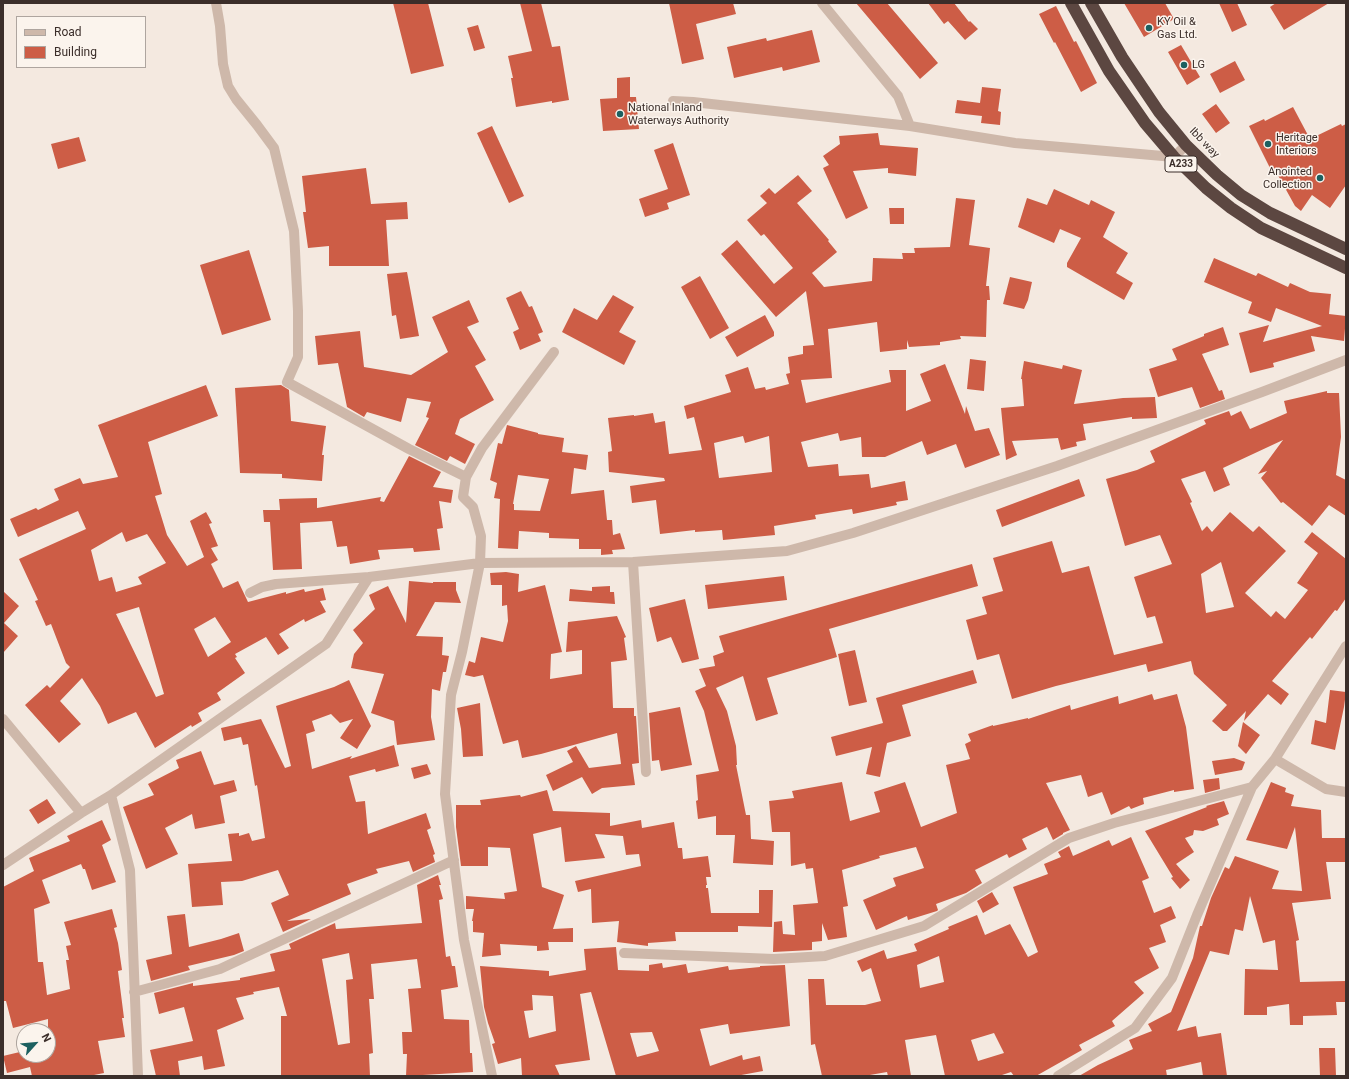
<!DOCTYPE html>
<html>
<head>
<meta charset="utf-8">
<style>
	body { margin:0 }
	#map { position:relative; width:1349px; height:1079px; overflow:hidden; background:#f4e9e0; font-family:Roboto,sans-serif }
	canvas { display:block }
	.frame { position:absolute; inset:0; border:4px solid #3b2e2a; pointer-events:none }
	.legend { position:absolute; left:16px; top:16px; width:130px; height:52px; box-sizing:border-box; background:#fbf4ed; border:1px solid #aea59f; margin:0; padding:5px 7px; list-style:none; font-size:12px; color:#3b2e2a }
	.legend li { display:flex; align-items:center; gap:8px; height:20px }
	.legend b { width:20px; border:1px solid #aea59f }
	.north { position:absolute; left:16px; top:1023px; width:40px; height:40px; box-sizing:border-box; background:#fbf4ed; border:1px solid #aea59f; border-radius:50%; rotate:63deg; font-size:11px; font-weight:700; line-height:16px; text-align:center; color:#3b2e2a }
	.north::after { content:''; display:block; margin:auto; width:14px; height:18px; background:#1c6060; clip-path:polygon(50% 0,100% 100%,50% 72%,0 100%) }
</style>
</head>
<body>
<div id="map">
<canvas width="1349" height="1079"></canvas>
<div class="frame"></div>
<ul class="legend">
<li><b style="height:5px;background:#ceb8aa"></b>Road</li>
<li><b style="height:11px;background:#cd5d46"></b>Building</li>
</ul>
<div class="north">N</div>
</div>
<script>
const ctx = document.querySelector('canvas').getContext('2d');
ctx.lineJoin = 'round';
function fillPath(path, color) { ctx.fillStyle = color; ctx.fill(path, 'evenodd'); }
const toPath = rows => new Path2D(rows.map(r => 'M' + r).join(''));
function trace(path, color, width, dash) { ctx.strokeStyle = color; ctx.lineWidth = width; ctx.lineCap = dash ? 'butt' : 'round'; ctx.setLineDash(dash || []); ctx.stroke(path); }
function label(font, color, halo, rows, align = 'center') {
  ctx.font = font + ' Roboto,sans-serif'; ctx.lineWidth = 3; ctx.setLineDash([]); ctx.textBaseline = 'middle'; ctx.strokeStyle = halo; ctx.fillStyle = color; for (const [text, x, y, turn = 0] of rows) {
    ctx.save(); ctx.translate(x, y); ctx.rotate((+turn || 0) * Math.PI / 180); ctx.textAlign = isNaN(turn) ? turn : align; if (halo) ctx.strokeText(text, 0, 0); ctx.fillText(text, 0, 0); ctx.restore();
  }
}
fillPath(toPath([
	[393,3,428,3,444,66,411,74],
	[520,3,541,3,552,47,560,46,569,100,552,103,552,101,516,107,511,78,513,78,508,56,532,51],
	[669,3,733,3,736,14,696,24,704,59,682,64],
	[856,3,887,3,938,63,920,79],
	[928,3,954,3,969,22,970,21,978,29,965,40,948,21,944,24],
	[1124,3,1165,3,1174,19,1144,37],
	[1219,3,1237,3,1247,25,1232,32],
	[1276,3,1329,3,1284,30,1270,7],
	[1056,6,1074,42,1076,41,1097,83,1081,92,1055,42,1054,43,1039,14],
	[478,25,485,48,474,51,467,28],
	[812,30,820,62,783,71,782,67,734,78,727,47,766,38,767,41],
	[1181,45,1200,77,1187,85,1168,52],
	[1235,61,1245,80,1220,93,1210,74],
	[630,77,630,97,636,97,639,129,603,131,600,99,617,98,617,78],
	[982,87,1001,89,998,111,1001,112,1000,125,981,123,982,116,955,113,957,100,980,103],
	[1216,104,1230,123,1216,133,1202,114],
	[1293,107,1310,139,1341,124,1342,126,1346,124,1346,185,1330,208,1312,195,1301,211,1295,206,1274,168,1271,170,1249,126,1264,119,1265,121],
	[492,126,524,196,509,203,477,133],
	[878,133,880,145,918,148,916,176,888,173,888,168,853,171,868,208,846,219,823,168,829,165,823,156,840,144,839,136],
	[79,137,86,161,58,169,51,144],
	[673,143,690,195,667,203,669,209,645,217,639,199,668,189,654,150],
	[366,168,371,204,407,202,408,219,386,220,389,266,329,266,329,246,308,248,303,212,306,212,302,176],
	[798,175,812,191,797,203,829,240,828,241,837,252,812,273,824,287,872,281,873,258,903,259,902,253,915,253,914,248,950,247,956,198,975,200,969,245,990,248,986,286,989,286,990,300,987,300,986,337,960,336,961,339,940,342,940,345,909,347,907,340,907,349,880,352,877,322,828,329,832,378,801,380,806,403,891,382,889,370,906,370,906,411,931,401,920,374,945,364,965,414,966,406,975,431,989,428,1000,455,965,468,956,444,927,455,922,441,885,457,862,457,861,437,840,441,838,433,801,442,808,467,838,464,839,476,869,474,871,488,905,481,908,500,896,502,897,505,853,514,852,509,815,515,816,519,774,526,775,535,723,540,722,530,695,532,695,530,660,534,656,500,632,503,630,486,665,481,664,478,609,472,608,452,612,451,608,418,634,415,634,416,653,413,655,423,665,421,669,454,702,450,694,417,687,419,684,406,731,392,725,375,748,367,755,389,765,387,766,390,789,384,786,374,790,373,788,357,803,354,803,346,814,345,806,291,776,317,721,254,737,240,774,284,793,268,764,234,761,236,747,220,767,203,760,196,769,188,775,194],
	[743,436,745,443,769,436,772,472,719,478,714,443],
	[1054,189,1089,205,1091,200,1115,212,1103,237,1128,253,1116,273,1133,283,1124,300,1067,267,1067,263,1081,238,1060,229,1054,243,1018,227,1027,198,1047,205],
	[889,208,904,208,904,224,890,224],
	[249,250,271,320,222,335,200,265],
	[1214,258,1256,276,1258,273,1288,287,1290,283,1310,292,1331,294,1329,314,1346,316,1344,341,1311,336,1315,351,1273,363,1274,367,1250,373,1239,333,1269,325,1263,342,1322,326,1276,308,1271,322,1248,313,1252,302,1204,282],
	[407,272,419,336,400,339,396,315,392,316,387,274],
	[700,276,729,328,710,339,681,287],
	[1010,277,1032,282,1028,300,1024,309,1003,304],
	[521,291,529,307,532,306,543,332,538,334,541,341,520,350,513,332,519,329,506,298],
	[613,295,634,307,619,332,636,341,624,365,562,332,574,308,597,320],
	[469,300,479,322,467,327,486,360,475,366,494,400,460,419,455,434,475,444,465,464,450,456,447,461,415,445,429,418,426,417,431,402,407,398,401,422,367,412,364,417,347,407,338,363,318,365,315,336,360,331,364,367,411,375,448,352,432,317],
	[765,315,774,332,774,336,737,357,725,337],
	[1223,327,1229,345,1202,354,1219,391,1222,390,1225,399,1200,408,1192,387,1158,397,1149,369,1177,360,1172,349,1204,336,1204,334],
	[970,359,986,361,984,391,967,389],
	[1024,361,1062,369,1063,365,1082,370,1074,404,1123,398,1155,397,1157,418,1132,419,1132,417,1083,424,1086,440,1076,442,1077,446,1061,450,1058,438,1012,441,1017,455,1006,460,1001,408,1024,406,1022,379,1021,379],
	[206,385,218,416,148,442,162,494,155,496,167,535,187,566,204,557,190,521,206,512,212,523,209,524,218,546,211,548,218,560,211,564,223,588,238,581,248,602,286,592,286,594,304,589,305,592,323,588,326,600,320,601,326,612,305,622,304,619,279,634,289,648,278,655,266,637,235,654,237,657,235,658,245,673,217,693,221,700,198,713,202,721,192,727,191,725,155,748,136,712,108,724,100,706,82,678,60,701,81,724,59,743,25,705,47,685,50,688,70,667,66,663,51,624,46,626,35,601,38,600,19,559,86,529,78,511,18,537,10,519,36,508,38,510,59,500,54,489,80,478,83,484,118,477,98,425],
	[122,532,126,542,147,534,166,563,138,577,142,584,116,592,112,577,99,581,91,550],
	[139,607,164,694,156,697,116,614],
	[215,617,231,642,208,657,194,629],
	[281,385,289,390,291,421,326,426,322,455,324,455,322,481,282,478,282,474,240,473,235,388],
	[1327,391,1327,393,1339,393,1341,437,1336,475,1346,480,1346,516,1329,505,1312,526,1283,502,1281,503,1261,478,1267,471,1258,474,1283,440,1223,468,1230,485,1214,492,1205,471,1181,479,1192,502,1190,503,1202,531,1207,526,1212,532,1230,512,1253,532,1259,526,1286,551,1245,593,1271,617,1276,611,1285,619,1308,590,1297,583,1318,553,1304,542,1312,532,1346,559,1346,598,1337,611,1335,610,1312,639,1310,637,1272,681,1289,694,1281,705,1268,694,1244,721,1246,711,1227,731,1223,731,1212,721,1227,705,1194,674,1191,661,1148,672,1146,664,1056,686,1012,699,999,654,977,660,966,620,987,614,982,597,1003,591,993,558,1052,541,1062,573,1089,566,1114,655,1163,643,1155,616,1147,618,1134,577,1172,564,1160,535,1125,546,1106,479,1137,470,1155,462,1150,451,1206,424,1204,420,1229,411,1231,416,1241,411,1250,429,1287,413,1284,401],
	[1221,562,1234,607,1206,613,1201,574],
	[507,425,538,433,538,434,564,438,562,452,588,455,586,470,574,468,571,494,604,490,607,520,612,520,613,535,620,533,625,549,612,550,613,554,601,555,601,549,579,549,579,539,549,538,549,533,519,531,518,549,498,548,500,499,494,498,497,483,490,480,498,443,502,444],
	[518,475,549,479,540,511,514,510,514,504,513,504],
	[409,456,441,472,433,487,453,490,451,503,439,501,443,528,437,529,440,550,414,552,413,548,378,550,380,559,350,564,347,546,337,547,332,521,300,523,302,569,273,570,270,522,264,522,263,510,280,510,279,499,317,498,317,508,381,497,380,501,384,502],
	[1079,479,1085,496,1002,527,996,510],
	[972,564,978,586,829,629,837,657,767,678,778,714,756,721,743,676,716,688,727,711,736,746,737,765,736,765,746,815,750,815,751,839,774,841,773,865,733,863,735,835,716,835,716,816,698,819,696,801,698,800,696,775,719,771,704,711,695,691,706,686,699,669,715,666,713,656,724,652,719,636],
	[506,572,519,574,518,592,545,585,562,652,551,654,550,679,582,674,582,650,566,652,568,622,617,616,626,637,624,638,627,660,611,662,613,708,634,708,634,716,636,716,639,763,632,764,635,785,602,788,592,794,582,777,553,791,546,775,573,762,567,751,576,746,589,768,621,764,617,733,541,754,522,758,518,740,503,744,483,675,474,677,465,675,469,661,475,663,481,637,503,642,508,621,507,605,502,606,502,585,491,585,490,573],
	[784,576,787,600,708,609,705,585],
	[409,581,433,583,433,582,456,582,456,590,461,603,435,602,416,636,443,637,442,655,449,656,446,672,443,672,440,691,432,689,431,717,435,740,397,745,394,721,371,713,384,674,351,668,354,654,363,643,353,630,375,609,369,595,388,586,406,623],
	[610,586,610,592,614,592,615,604,569,601,570,589,592,591,592,587],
	[3,591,19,606,4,623,18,636,3,653],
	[685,599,699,659,682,663,671,637,657,642,649,608],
	[855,650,867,702,849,706,838,654],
	[973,670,977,683,902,705,911,736,887,743,880,777,866,774,872,747,836,756,831,737,883,723,876,698],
	[349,680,371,726,357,749,340,738,353,719,340,723,331,714,312,721,315,731,306,734,312,769,352,756,350,759,394,745,399,766,376,772,375,769,349,776,356,802,365,801,368,834,426,813,431,828,427,830,435,854,433,855,435,862,413,872,409,861,376,869,378,873,347,884,351,894,287,921,311,919,283,932,271,903,289,895,278,870,242,881,221,882,223,905,192,907,188,864,232,861,228,834,239,833,239,836,249,833,252,841,265,838,257,785,255,786,248,744,243,745,241,737,224,741,221,728,261,719,285,768,291,766,276,706,334,687],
	[1330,690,1346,692,1344,707,1335,750,1311,744,1315,720,1326,723],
	[1152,694,1154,700,1177,694,1186,727,1194,789,1174,792,1174,790,1143,798,1144,804,1131,809,1129,806,1111,815,1102,792,1088,797,1081,775,1046,783,1070,830,1063,833,1063,834,1053,840,1047,827,1022,839,1027,849,1009,858,1007,854,975,870,982,883,966,893,936,904,938,910,937,911,908,920,907,916,876,930,863,900,896,886,893,878,924,868,916,847,879,856,880,858,842,870,848,906,843,907,847,937,828,940,822,923,822,941,812,942,812,950,773,952,774,922,782,921,783,934,795,935,793,905,818,903,813,868,806,869,805,863,791,866,790,832,772,832,769,801,794,798,792,791,842,782,850,821,880,812,874,792,905,782,921,827,957,813,946,765,970,759,965,744,971,741,968,734,993,725,993,726,1028,718,1028,719,1070,705,1071,710,1118,696,1119,704],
	[480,703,483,756,463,757,461,729,457,708],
	[680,707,692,765,661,771,659,760,652,761,649,713],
	[1243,722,1260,735,1246,754,1238,746],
	[201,751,214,785,234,780,237,791,220,796,225,823,195,829,192,814,165,828,178,854,146,869,123,807,154,795,148,784,179,768,176,760],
	[1234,758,1245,762,1242,770,1215,775,1212,761],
	[427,764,431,774,414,779,411,768],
	[1219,778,1220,789,1205,793,1203,780],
	[1271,782,1286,788,1285,792,1294,795,1291,806,1321,810,1322,838,1346,838,1346,862,1326,862,1331,899,1292,903,1299,940,1296,941,1300,982,1346,981,1346,1002,1336,1002,1337,1015,1303,1016,1303,1025,1290,1025,1289,1004,1267,1007,1267,1015,1244,1015,1245,969,1278,970,1275,940,1263,943,1250,896,1243,931,1235,929,1229,955,1210,951,1177,1031,1196,1026,1198,1037,1221,1033,1227,1076,1203,1076,1201,1062,1166,1070,1167,1076,1079,1076,1098,1065,1133,1049,1129,1040,1152,1031,1148,1024,1171,1012,1193,958,1200,926,1202,926,1211,898,1225,867,1229,869,1235,856,1279,871,1272,889,1302,891,1295,827,1287,849,1246,840],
	[547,790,553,811,610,813,610,826,641,820,642,828,674,822,678,848,682,848,683,859,708,856,711,877,706,877,707,885,706,885,706,888,708,888,711,913,759,913,759,890,773,890,772,927,738,926,738,932,675,932,676,941,648,943,648,946,617,942,619,921,592,923,591,889,578,892,575,881,641,866,639,854,626,855,623,836,595,834,605,858,565,862,561,827,533,834,542,887,564,895,553,929,573,928,573,942,548,942,549,950,537,951,537,946,500,944,501,955,482,957,484,933,473,932,473,921,472,921,474,909,466,909,466,896,505,899,504,893,517,891,510,848,488,847,488,866,461,866,456,827,456,805,481,805,480,800,520,795,521,797],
	[47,799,56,813,38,824,29,810],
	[1224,801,1229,814,1217,819,1219,825,1203,831,1194,830,1193,835,1185,838,1194,852,1176,864,1190,880,1180,889,1171,878,1173,877,1145,831,1207,807,1206,806],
	[102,820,111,840,102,845,116,882,92,890,85,869,83,869,81,864,42,880,50,903,34,909,38,962,43,962,47,995,70,989,66,960,69,960,66,946,71,945,64,922,112,909,117,927,114,928,118,943,122,970,118,971,124,1018,122,1018,125,1037,98,1041,104,1073,89,1076,32,1076,30,1067,7,1073,3,1056,24,1051,24,1055,48,1055,48,1019,13,1028,6,1001,3,1001,3,887,34,871,29,858,70,841,67,836],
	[1131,837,1149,878,1142,881,1154,913,1171,906,1176,918,1160,925,1166,942,1149,948,1159,968,1134,982,1144,993,1112,1021,1115,1026,1079,1045,1082,1050,1036,1076,1014,1076,1011,1072,999,1076,945,1076,936,1035,905,1040,911,1076,888,1076,887,1072,864,1076,822,1076,815,1044,811,1045,808,979,824,979,826,1005,865,1005,881,1001,871,968,862,972,857,961,884,950,887,959,917,951,914,944,949,929,948,927,977,915,985,935,1010,924,1028,957,1038,952,1013,887,1048,874,1044,864,1061,857,1058,852,1069,846,1073,856,1109,840,1112,846],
	[939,956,944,982,920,988,917,965],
	[994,1033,1004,1053,978,1061,971,1040],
	[438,875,441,885,439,885,443,899,439,900,446,957,450,956,452,966,455,966,458,987,441,990,444,1019,469,1020,470,1053,472,1053,473,1072,406,1076,407,1054,403,1054,402,1032,412,1032,408,989,421,988,417,959,371,964,374,999,369,999,373,1053,369,1054,370,1076,281,1076,281,1016,287,1016,279,987,253,992,254,994,236,998,244,1019,217,1030,225,1066,204,1070,202,1056,178,1061,180,1076,156,1076,150,1050,193,1041,184,1007,159,1014,154,993,193,983,193,986,240,980,240,978,275,971,270,954,291,949,289,944,335,923,336,929,422,923,417,885],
	[349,953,353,979,346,980,350,1043,338,1045,322,959],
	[992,892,999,904,983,913,977,901],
	[185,914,189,947,221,939,239,933,244,951,234,955,188,966,190,970,151,981,146,960,172,954,167,916],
	[616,947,618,970,649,971,649,965,662,963,663,968,686,964,688,973,728,966,729,970,760,967,760,966,785,965,790,1026,730,1034,728,1024,700,1029,710,1066,742,1055,743,1060,760,1056,763,1071,736,1076,616,1076,591,992,580,994,590,1060,555,1065,560,1076,522,1076,521,1058,498,1064,492,1044,495,1043,488,1023,484,1007,480,966,549,971,549,976,586,970,584,949],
	[532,995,553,996,556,1031,529,1038,524,1011,533,1010],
	[652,1032,659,1051,637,1057,630,1033],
	[1319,1048,1335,1048,1336,1076,1320,1076]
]), '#cd5d46');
trace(toPath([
	[216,3,220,26,223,64,228,86,236,99,257,125,274,148,294,231,298,311,298,357,287,382,409,449,466,477],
	[822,3,898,96,910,126],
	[673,101,693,102,910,126,1015,143,1174,157,1186,145],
	[633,562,646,772],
	[250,593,262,587,276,584,369,577],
	[3,719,81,813],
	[1275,759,1326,789,1346,792],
	[111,795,130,870,138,1076],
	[3,865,81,813,111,795,326,644,369,577,480,563,633,562,787,551,853,533,1057,466,1262,392,1346,360],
	[624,953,774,959,825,956,924,926,1069,838,1114,823,1252,787],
	[134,992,220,969,454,860],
	[492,1076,464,940,445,794,451,695,462,652,480,563,481,536,473,507,463,497,466,477,482,448,554,352],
	[1058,1076,1135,1028,1172,978,1197,915,1252,787,1275,759,1346,646]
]), '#ceb8aa', 10);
trace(toPath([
	[1071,3,1109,71,1145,123,1174,157,1206,188,1231,208,1261,228,1346,268],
	[1091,3,1122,57,1159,112,1186,145,1217,175,1241,195,1270,213,1346,249]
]), '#5c4741', 12);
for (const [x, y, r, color] of [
	[1149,28,4,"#1c6060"],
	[1184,65,4,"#1c6060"],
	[620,114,4,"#1c6060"],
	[1268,144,4,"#1c6060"],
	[1320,178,4,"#1c6060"]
]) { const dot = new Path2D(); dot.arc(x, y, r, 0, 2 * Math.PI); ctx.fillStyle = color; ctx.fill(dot); trace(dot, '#fbf4ed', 1.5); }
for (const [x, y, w] of [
	[1181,164,32]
]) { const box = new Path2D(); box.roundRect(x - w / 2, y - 8, w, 16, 3); ctx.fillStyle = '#fbf4ed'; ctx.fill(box); trace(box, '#3b2e2a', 1); }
label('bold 10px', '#3b2e2a', null, [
	["A233",1181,164]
]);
label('11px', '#3b2e2a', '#fbf4ed', [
	["KY Oil &",1157,22],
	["Gas Ltd.",1157,35],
	["LG",1192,65],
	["National Inland",628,108],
	["Waterways Authority",628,121],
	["Heritage",1276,138],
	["Interiors",1276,151],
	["Anointed",1312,172,"right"],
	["Collection",1312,185,"right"]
], 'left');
label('11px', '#3b2e2a', '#fbf4ed', [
	["Ibb way",1204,143,46]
]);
</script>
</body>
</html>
